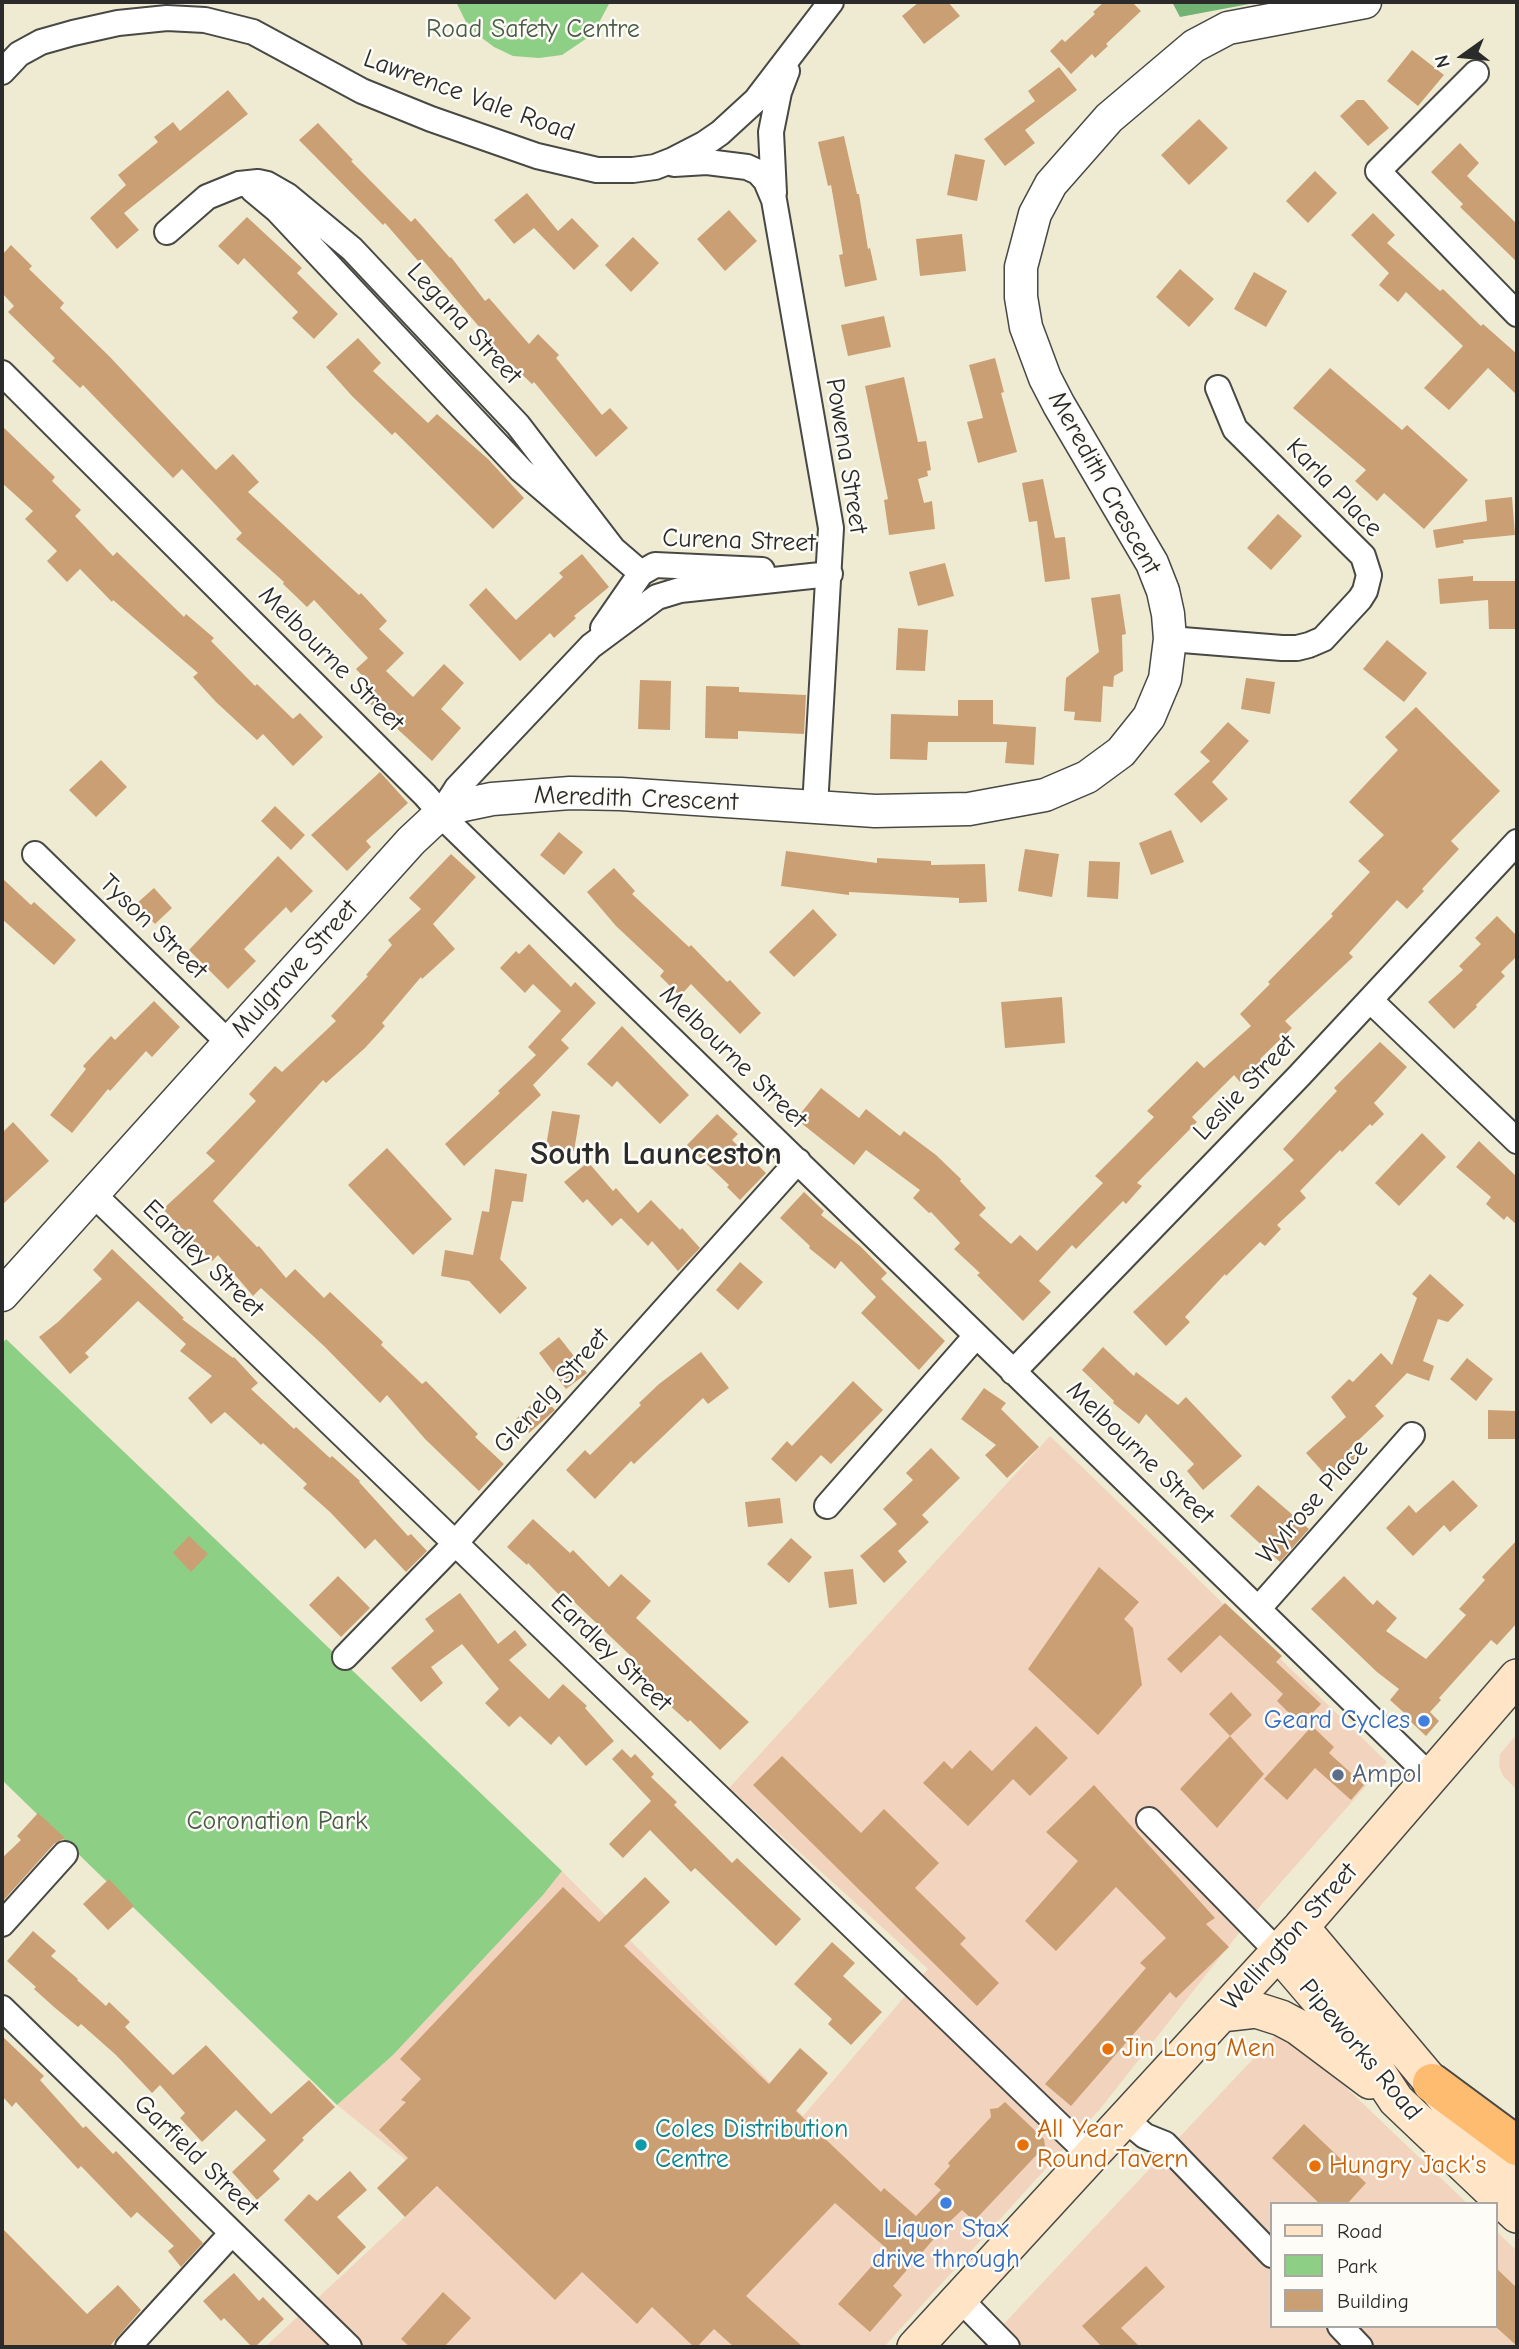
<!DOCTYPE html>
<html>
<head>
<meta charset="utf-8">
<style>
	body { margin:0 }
	#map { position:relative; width:1519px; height:2349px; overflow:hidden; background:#efebd3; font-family:"Comic Neue",sans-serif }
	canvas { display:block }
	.frame { position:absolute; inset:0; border:4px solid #2b2b2b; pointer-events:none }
	.legend { position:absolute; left:1270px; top:2202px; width:228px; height:126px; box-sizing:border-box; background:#fdfcf7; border:2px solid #a9a8a5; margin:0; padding:9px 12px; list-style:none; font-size:21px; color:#2b2b2b }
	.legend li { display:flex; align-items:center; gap:14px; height:35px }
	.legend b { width:35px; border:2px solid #a9a8a5 }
	.north { position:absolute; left:1428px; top:21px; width:70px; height:70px; -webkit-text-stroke:5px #fdfcf7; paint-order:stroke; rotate:255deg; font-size:19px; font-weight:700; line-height:28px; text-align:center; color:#2b2b2b }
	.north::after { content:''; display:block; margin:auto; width:24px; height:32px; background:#2b2b2b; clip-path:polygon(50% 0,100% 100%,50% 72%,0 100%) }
</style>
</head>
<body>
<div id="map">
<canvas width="1519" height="2349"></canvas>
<div class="frame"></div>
<ul class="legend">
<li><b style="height:9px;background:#ffe4c6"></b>Road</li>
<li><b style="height:19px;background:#8ecf86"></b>Park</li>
<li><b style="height:19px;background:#cb9f74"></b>Building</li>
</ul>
<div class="north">N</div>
</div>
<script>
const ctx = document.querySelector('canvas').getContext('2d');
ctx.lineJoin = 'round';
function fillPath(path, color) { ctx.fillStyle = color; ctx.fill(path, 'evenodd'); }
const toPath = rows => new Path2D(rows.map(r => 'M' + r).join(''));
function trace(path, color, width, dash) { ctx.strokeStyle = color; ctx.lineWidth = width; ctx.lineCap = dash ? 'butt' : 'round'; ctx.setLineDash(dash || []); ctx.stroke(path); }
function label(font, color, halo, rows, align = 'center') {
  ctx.font = font + ' "Comic Neue",sans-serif'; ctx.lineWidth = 5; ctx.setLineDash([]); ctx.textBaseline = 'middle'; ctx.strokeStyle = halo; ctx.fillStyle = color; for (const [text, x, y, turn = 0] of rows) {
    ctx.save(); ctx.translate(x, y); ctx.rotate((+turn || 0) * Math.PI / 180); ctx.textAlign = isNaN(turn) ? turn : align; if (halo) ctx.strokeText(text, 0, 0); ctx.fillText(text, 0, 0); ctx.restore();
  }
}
fillPath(toPath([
	[1050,1436,1387,1762,1262,1904,1100,2109,884,2347,265,2347,438,2186,337,2105,393,2055,543,1895,562,1871,803,2116,928,1969,729,1788],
	[1517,1734,1517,1790,1503,1776,1499,1766,1500,1754],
	[1283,2027,1468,2204,1272,2204,1272,2326,1496,2326,1496,2231,1517,2251,1517,2347,982,2347]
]), '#f2d4be');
fillPath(toPath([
	[456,2,610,2,593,34,562,55,539,58,513,56,494,47,478,35,466,22],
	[6,1339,562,1871,543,1895,393,2055,337,2105,2,1780,2,1344]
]), '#8ecf86');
fillPath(toPath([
	[1172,2,1260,2,1180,17]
]), '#72b273');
fillPath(toPath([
	[919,2,948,2,960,16,924,44,902,16],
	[1104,2,1132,2,1141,11,1106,44,1108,46,1095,58,1092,54,1071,74,1050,51,1062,39,1065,42,1095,14,1093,12],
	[1412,50,1444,75,1418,106,1387,81],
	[1059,67,1077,90,1025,130,1035,143,1005,166,984,139,1035,101,1028,91],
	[228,90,248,114,124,213,139,230,117,249,90,218,126,185,118,175,158,142,154,137,173,122,180,131],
	[1357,100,1364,100,1389,128,1368,146,1340,116],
	[1199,119,1228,148,1189,185,1161,155],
	[318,123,353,160,351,161,411,222,415,218,450,258,451,257,485,301,489,298,529,344,538,334,559,355,556,358,602,415,610,408,628,428,596,457,534,382,532,384,507,360,422,259,419,262,385,223,383,225,299,140],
	[844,136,857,194,859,194,868,249,870,248,877,280,845,287,839,255,843,254,831,185,828,186,818,142],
	[1460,143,1479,163,1467,176,1517,224,1517,262,1460,207,1463,204,1431,172],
	[955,154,985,160,977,201,947,195],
	[1315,171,1337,193,1308,223,1286,201],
	[527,193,558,231,572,218,599,246,574,270,534,228,514,244,494,220],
	[729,210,757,241,725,271,697,239],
	[1373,213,1395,235,1387,243,1440,291,1443,289,1481,326,1483,324,1517,354,1517,395,1488,368,1449,410,1424,388,1463,346,1406,292,1398,302,1379,285,1389,273,1351,235],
	[247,217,302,268,297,273,338,314,314,339,292,318,298,312,244,258,238,265,218,246],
	[962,234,966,271,920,276,916,239],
	[633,237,659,263,631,292,605,265],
	[11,245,32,266,29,269,64,303,60,308,110,357,216,470,233,454,259,482,248,492,359,595,361,593,387,621,379,629,404,653,386,671,413,697,444,664,464,683,441,709,461,728,432,761,363,697,373,687,356,669,368,658,314,600,307,607,283,584,284,582,236,539,242,533,182,469,173,478,83,385,80,388,52,361,55,358,8,312,14,306,2,293,2,255],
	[1180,269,1214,299,1189,327,1156,297],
	[1254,272,1287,291,1266,327,1234,309],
	[884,316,891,347,848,356,841,325],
	[358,338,381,363,373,371,428,423,437,414,488,459,524,498,493,529,395,432,392,435,352,396,326,367],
	[995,358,1004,392,1001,393,1017,452,978,463,967,422,983,418,969,365],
	[1330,368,1402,430,1407,425,1468,480,1424,529,1384,493,1377,501,1355,481,1366,470,1293,408],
	[904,377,918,442,926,441,931,470,927,471,928,476,918,479,924,503,932,501,935,529,889,535,884,500,888,499,865,386],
	[2,426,55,477,52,481,81,510,75,516,113,556,117,552,184,617,186,614,214,638,211,641,255,686,257,684,293,719,300,713,323,737,293,766,263,734,257,740,216,702,193,677,198,673,113,600,112,602,80,569,67,582,47,561,57,551,25,519,33,511,2,483],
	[1043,479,1055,538,1065,537,1070,579,1045,582,1037,521,1029,522,1022,483],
	[1512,497,1515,535,1463,540,1464,543,1436,548,1433,530,1487,521,1485,500],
	[1278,514,1302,536,1271,570,1247,548],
	[582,554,609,587,574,616,576,618,554,638,550,633,520,661,469,605,486,588,516,620,563,577,559,573],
	[945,563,954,596,918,606,909,572],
	[1473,576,1473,581,1516,581,1517,629,1489,629,1488,600,1440,604,1438,579],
	[1120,594,1126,634,1122,635,1123,671,1114,676,1113,687,1103,686,1101,722,1074,720,1075,712,1064,711,1066,678,1099,652,1091,598],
	[898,628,928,630,925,671,896,670],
	[1387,640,1427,673,1404,702,1363,669],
	[1246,678,1275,682,1270,714,1241,709],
	[640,680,671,681,670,730,638,729],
	[706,686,739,687,739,692,806,695,804,734,738,731,738,739,705,738],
	[958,700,993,700,993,724,1036,727,1034,765,1005,763,1007,742,928,742,927,760,890,759,891,714,958,716],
	[1416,707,1500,791,1451,841,1459,849,1422,889,1424,891,1407,909,1397,900,1349,953,1353,957,1285,1021,1292,1028,1260,1059,1262,1061,1240,1082,1234,1075,1192,1117,1197,1122,1137,1183,1142,1186,1126,1204,1123,1201,1076,1249,1072,1245,1039,1281,1051,1292,1023,1321,977,1275,980,1273,954,1249,960,1243,931,1212,929,1213,913,1198,920,1190,866,1150,854,1165,796,1119,821,1088,859,1118,866,1109,900,1136,904,1131,936,1155,961,1179,960,1181,986,1208,979,1215,1011,1244,1020,1235,1037,1251,1103,1183,1095,1176,1154,1117,1147,1111,1197,1061,1204,1068,1251,1026,1240,1014,1270,984,1268,982,1333,916,1331,914,1370,872,1358,861,1384,835,1349,802,1398,750,1385,737],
	[1228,722,1249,741,1212,782,1228,799,1201,823,1174,794,1210,761,1200,752],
	[101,760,127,787,96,817,69,790],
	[380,772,408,803,366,841,371,847,347,871,311,835],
	[275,806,305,835,291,850,261,821],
	[1171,830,1184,862,1151,875,1139,843],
	[559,832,583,852,564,875,540,855],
	[1025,849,1059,854,1052,897,1018,891],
	[786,851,877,863,877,858,931,861,931,865,985,864,987,902,959,903,959,898,849,892,849,895,781,886],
	[451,854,476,877,433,924,455,949,422,979,421,977,382,1023,385,1026,365,1048,326,1083,323,1080,213,1201,257,1247,259,1246,286,1278,295,1269,324,1298,330,1292,383,1342,381,1345,422,1384,426,1381,478,1434,475,1437,504,1464,479,1491,425,1439,387,1395,380,1403,324,1346,261,1288,253,1296,218,1255,212,1261,163,1209,215,1161,206,1153,256,1101,249,1094,275,1066,282,1072,336,1021,331,1016,368,976,366,975,392,945,388,940,421,909,409,898],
	[278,856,313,891,291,913,286,907,244,949,256,961,228,989,189,950],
	[1089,861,1120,862,1118,899,1087,897],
	[614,868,635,891,632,894,689,947,691,945,727,982,730,980,761,1013,740,1034,691,984,680,996,660,976,664,971,616,926,587,892],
	[2,878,31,905,34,902,76,940,54,965,2,919],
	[154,888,172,908,155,924,136,904],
	[813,909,837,935,794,977,769,952],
	[1497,916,1517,936,1517,956,1501,972,1505,976,1476,1005,1477,1007,1454,1029,1428,1002,1463,970,1459,966,1481,944,1475,938],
	[529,944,571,987,575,982,596,1003,561,1040,569,1048,533,1085,541,1095,464,1166,445,1144,500,1093,498,1091,536,1055,528,1047,561,1011,533,984,525,993,500,968,516,951,519,954],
	[1062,997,1065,1043,1005,1048,1001,1002],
	[154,1001,180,1027,152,1057,146,1051,110,1091,108,1089,72,1133,50,1115,86,1069,83,1066,111,1036,115,1040],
	[622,1026,689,1095,660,1124,617,1081,612,1087,587,1064],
	[1380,1042,1407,1067,1374,1103,1384,1114,1372,1126,1370,1124,1342,1152,1340,1150,1300,1191,1306,1198,1277,1225,1281,1229,1265,1246,1260,1242,1226,1276,1225,1274,1185,1317,1190,1322,1166,1346,1133,1312,1294,1160,1283,1149,1337,1091,1334,1088],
	[552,1111,580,1115,574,1151,546,1146],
	[717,1114,738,1134,732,1140,766,1173,740,1200,727,1187,729,1185,687,1145],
	[13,1122,49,1161,2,1205,2,1133],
	[1422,1133,1446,1157,1399,1206,1375,1183],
	[1479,1141,1517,1177,1517,1225,1507,1216,1504,1220,1486,1204,1491,1197,1456,1167],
	[387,1148,452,1219,413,1255,348,1185],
	[588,1162,613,1191,616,1188,638,1213,651,1200,680,1230,682,1228,700,1248,678,1271,652,1241,648,1246,621,1218,612,1226,587,1199,583,1203,564,1182],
	[495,1169,527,1174,523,1202,512,1201,500,1259,527,1288,500,1314,469,1281,441,1276,445,1250,473,1255,482,1211,489,1212],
	[804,1192,824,1211,821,1215,860,1246,887,1273,881,1279,945,1341,919,1370,861,1313,876,1297,841,1261,835,1269,809,1248,810,1246,780,1218],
	[112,1249,184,1318,182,1319,233,1358,234,1357,258,1383,251,1389,294,1429,296,1427,330,1458,332,1456,360,1481,359,1482,408,1536,411,1534,427,1551,406,1572,375,1539,365,1549,330,1512,303,1488,307,1484,263,1443,261,1445,225,1412,211,1424,188,1398,212,1376,180,1351,186,1344,138,1301,85,1353,89,1357,70,1374,39,1337,58,1322,102,1279,93,1270],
	[740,1262,763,1282,738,1310,716,1290],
	[1430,1274,1464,1305,1448,1322,1438,1319,1423,1361,1434,1366,1429,1381,1407,1373,1375,1406,1384,1416,1349,1449,1359,1459,1332,1482,1306,1453,1346,1417,1331,1397,1349,1379,1353,1382,1381,1353,1392,1365,1417,1298,1412,1294],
	[559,1337,587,1373,566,1389,539,1353],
	[1103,1347,1134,1376,1136,1372,1178,1405,1186,1397,1242,1456,1203,1490,1187,1471,1194,1464,1146,1414,1139,1424,1113,1403,1114,1401,1082,1370],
	[701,1352,729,1388,708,1404,703,1398,634,1464,631,1461,595,1499,566,1470,585,1450,590,1455,641,1405,639,1403,659,1384],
	[1467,1358,1493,1379,1476,1401,1450,1379],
	[853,1381,883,1410,831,1464,821,1455,796,1482,771,1459,787,1441,792,1446],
	[984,1388,1006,1403,1001,1409,1039,1447,1007,1478,985,1455,996,1445,961,1419],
	[541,1395,555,1410,529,1433,516,1419],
	[1488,1410,1517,1411,1517,1439,1488,1439],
	[931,1448,960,1478,922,1515,929,1522,898,1551,907,1562,884,1583,860,1556,897,1524,883,1509,913,1480,906,1473],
	[1453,1480,1478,1506,1450,1532,1444,1525,1413,1556,1386,1528,1409,1505,1416,1513],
	[1258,1485,1309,1529,1280,1562,1230,1516],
	[780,1498,783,1523,748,1527,745,1502],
	[533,1519,570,1553,573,1550,609,1587,621,1574,651,1601,636,1618,749,1722,720,1750,690,1720,688,1722,627,1667,634,1659,568,1596,564,1600,528,1563,527,1565,507,1547],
	[189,1536,208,1554,191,1572,173,1553],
	[791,1538,812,1557,789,1583,767,1564],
	[1517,1540,1517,1623,1497,1645,1491,1640,1439,1698,1441,1700,1430,1712,1439,1721,1426,1736,1411,1722,1412,1720,1390,1700,1399,1689,1377,1672,1311,1609,1344,1576,1373,1605,1377,1600,1397,1618,1386,1631,1426,1659,1466,1615,1459,1609,1485,1580,1482,1577],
	[1099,1567,1139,1602,1124,1619,1133,1628,1142,1685,1098,1735,1028,1669],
	[853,1569,857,1604,829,1608,824,1572],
	[338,1576,370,1608,341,1637,309,1605],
	[460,1593,498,1644,515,1630,527,1645,509,1660,549,1699,563,1684,587,1706,585,1708,614,1741,586,1766,559,1736,551,1745,520,1716,509,1727,485,1703,499,1689,462,1644,431,1667,443,1683,421,1702,391,1668,434,1631,425,1619],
	[1225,1603,1282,1656,1276,1662,1321,1704,1301,1725,1277,1701,1283,1694,1220,1635,1181,1673,1167,1659],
	[1231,1692,1252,1715,1230,1736,1209,1714],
	[1036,1726,1068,1758,1030,1796,1013,1779,968,1826,923,1783,944,1761,952,1769,970,1750,992,1771],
	[1312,1726,1334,1747,1329,1753,1364,1785,1351,1800,1315,1768,1287,1800,1264,1779],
	[1230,1736,1264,1774,1217,1828,1180,1789],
	[622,1749,631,1758,635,1754,654,1774,651,1777,677,1802,674,1805,732,1863,737,1858,801,1919,776,1946,695,1868,691,1872,650,1830,623,1858,609,1844,651,1801,612,1759],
	[782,1756,861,1833,884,1809,939,1863,915,1888,966,1938,960,1944,999,1983,977,2006,753,1785],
	[1094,1785,1215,1918,1206,1924,1229,1947,1176,1998,1170,1992,1071,2106,1045,2084,1146,1968,1140,1963,1166,1938,1116,1887,1056,1951,1025,1921,1078,1861,1046,1832],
	[38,1813,65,1838,54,1844,2,1902,2,1858,21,1840,17,1836],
	[645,1877,670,1902,624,1946,769,2084,800,2048,828,2073,796,2111,881,2192,884,2188,916,2216,941,2190,934,2184,950,2166,948,2163,991,2117,990,2109,998,2108,1005,2102,1044,2139,1045,2146,974,2221,962,2210,945,2226,893,2286,902,2295,870,2332,838,2304,887,2249,835,2203,746,2296,803,2347,734,2347,714,2329,697,2347,694,2347,652,2307,637,2324,582,2272,555,2300,437,2186,405,2217,377,2188,408,2158,379,2130,406,2102,401,2100,421,2079,400,2059,563,1887,599,1922],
	[109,1879,134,1906,108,1930,83,1904],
	[33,1931,56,1951,51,1956,78,1979,77,1980,106,2006,109,2002,130,2022,125,2027,173,2075,206,2045,271,2114,309,2080,335,2107,302,2138,304,2140,273,2171,280,2179,257,2200,232,2172,266,2140,236,2110,202,2142,180,2118,185,2113,160,2085,152,2093,116,2055,81,2024,78,2027,54,2007,34,1989,36,1987,7,1961],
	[832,1942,855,1963,843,1976,882,2012,851,2045,828,2024,832,2019,794,1984],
	[2,2036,44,2076,40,2080,83,2128,86,2126,113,2154,116,2151,203,2243,181,2267,168,2251,174,2246,137,2212,131,2218,81,2166,78,2169,16,2102,12,2107,2,2096],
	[1304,2124,1366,2183,1347,2204,1320,2204,1272,2158],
	[350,2171,367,2190,337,2217,366,2247,338,2275,284,2220,309,2194,317,2201],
	[2,2228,87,2314,118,2285,141,2310,109,2347,2,2347],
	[1146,2266,1165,2287,1121,2328,1140,2347,1102,2347,1082,2326],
	[1496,2268,1517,2288,1517,2346,1496,2327],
	[234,2273,259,2301,263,2297,284,2319,255,2347,252,2347,224,2318,221,2321,203,2301],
	[443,2292,471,2318,444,2347,410,2347,401,2339]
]), '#cb9f74');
const minor = toPath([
	[2,72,19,54,41,42,73,33,118,23,167,18,205,20,253,32,362,91,431,119,537,156,597,170,633,170,655,167,673,160,704,144,720,133,756,100,831,2],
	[1476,73,1378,171,1517,314],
	[674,164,707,162,747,167,758,172,766,181,774,200,831,528,815,807],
	[253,190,277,210,521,470,641,573],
	[774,193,771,132,779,92,787,71],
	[167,232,207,197,239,184,258,182,267,184,288,196,352,249,518,425,613,549],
	[2,373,425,795,451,825,1431,1777],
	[603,628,641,573,655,565,762,570],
	[1170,639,1282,648,1297,648,1309,645,1323,639,1360,599,1365,591,1369,575,1363,556,1235,429,1218,388],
	[441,813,457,788,591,646,657,597,680,590,830,574],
	[35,854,229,1043],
	[1370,1000,1517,1141],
	[92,1193,1090,2155],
	[1013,1372,1299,1076,1517,842],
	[827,1506,976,1336],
	[1259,1608,1412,1435],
	[345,1657,448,1551,798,1161],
	[1149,1820,1278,1952],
	[2,1924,65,1854],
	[2,2008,349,2347],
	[1126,2120,1145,2136,1165,2144,1272,2255],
	[959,2298,1007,2347],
	[1340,2326,1360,2347],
	[128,2347,232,2233]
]);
const tertiary = toPath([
	[2,1295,411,841,441,813,463,805,492,799,570,793,621,794,875,811,969,809,1045,795,1087,777,1121,752,1149,717,1165,679,1170,639,1168,614,1163,591,1152,563,1059,405,1045,378,1026,327,1021,297,1021,267,1035,214,1051,184,1109,118,1194,46,1228,28,1365,2]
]);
const secondary = toPath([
	[1301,1927,1481,2141,1517,2179],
	[1278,1952,1367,2056,1396,2100,1517,2215],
	[1221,2014,1256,2010,1281,2018,1298,2027,1370,2081],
	[915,2347,1301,1927,1517,1677]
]);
const motorway = toPath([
	[1432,2083,1517,2146]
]);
trace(minor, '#484844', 28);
trace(tertiary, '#484844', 35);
trace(secondary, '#484844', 38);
trace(motorway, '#484844', 42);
trace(minor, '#fff', 24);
trace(tertiary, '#fff', 32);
trace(secondary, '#ffe4c6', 35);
trace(motorway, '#febc70', 38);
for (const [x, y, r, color] of [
	[1424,1721,7,"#3f7fe0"],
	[1338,1775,7,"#5c6f8a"],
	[1108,2049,7,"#e8710a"],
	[641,2145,7,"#0f9aa8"],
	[1023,2145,7,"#e8710a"],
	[1315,2166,7,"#e8710a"],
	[946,2203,7,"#3f7fe0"]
]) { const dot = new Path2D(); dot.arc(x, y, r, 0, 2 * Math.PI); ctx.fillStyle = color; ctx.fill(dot); trace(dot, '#fdfcf7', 2.5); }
label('26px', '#495c46', '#fdfcf7', [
	["Road Safety Centre",533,30],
	["Coronation Park",277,1822]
]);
label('26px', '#2b2b2b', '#fdfcf7', [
	["Lawrence Vale Road",469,96,20],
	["Legana Street",464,324,47],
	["Powena Street",846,456,81],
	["Meredith Crescent",1104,483,61],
	["Karla Place",1334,488,46],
	["Curena Street",739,541,2],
	["Melbourne Street",331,659,45],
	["Meredith Crescent",636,799,2],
	["Tyson Street",153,927,44],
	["Mulgrave Street",295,969,-48],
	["Melbourne Street",733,1057,44],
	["Leslie Street",1245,1088,-46],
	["Eardley Street",203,1259,44],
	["Glenelg Street",552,1391,-48],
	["Melbourne Street",1140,1453,44],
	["Wylrose Place",1313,1502,-49],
	["Eardley Street",611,1653,44],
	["Wellington Street",1290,1937,-48],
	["Pipeworks Road",1360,2050,50],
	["Garfield Street",196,2156,44]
]);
label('26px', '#366cbe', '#fdfcf7', [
	["Geard Cycles",1410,1721],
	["Liquor Stax",946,2230,"center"],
	["drive through",946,2260,"center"]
], 'right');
label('26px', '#4e5e75', '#fdfcf7', [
	["Ampol",1352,1775]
], 'left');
label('26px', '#c56008', '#fdfcf7', [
	["Jin Long Men",1122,2049],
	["All Year",1037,2130],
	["Round Tavern",1037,2160],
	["Hungry Jack's",1329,2166]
], 'left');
label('26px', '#0d838f', '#fdfcf7', [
	["Coles Distribution",655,2130],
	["Centre",655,2160]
], 'left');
label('bold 33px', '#2b2b2b', '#fdfcf7', [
	["South Launceston",656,1155]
]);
</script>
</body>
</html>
